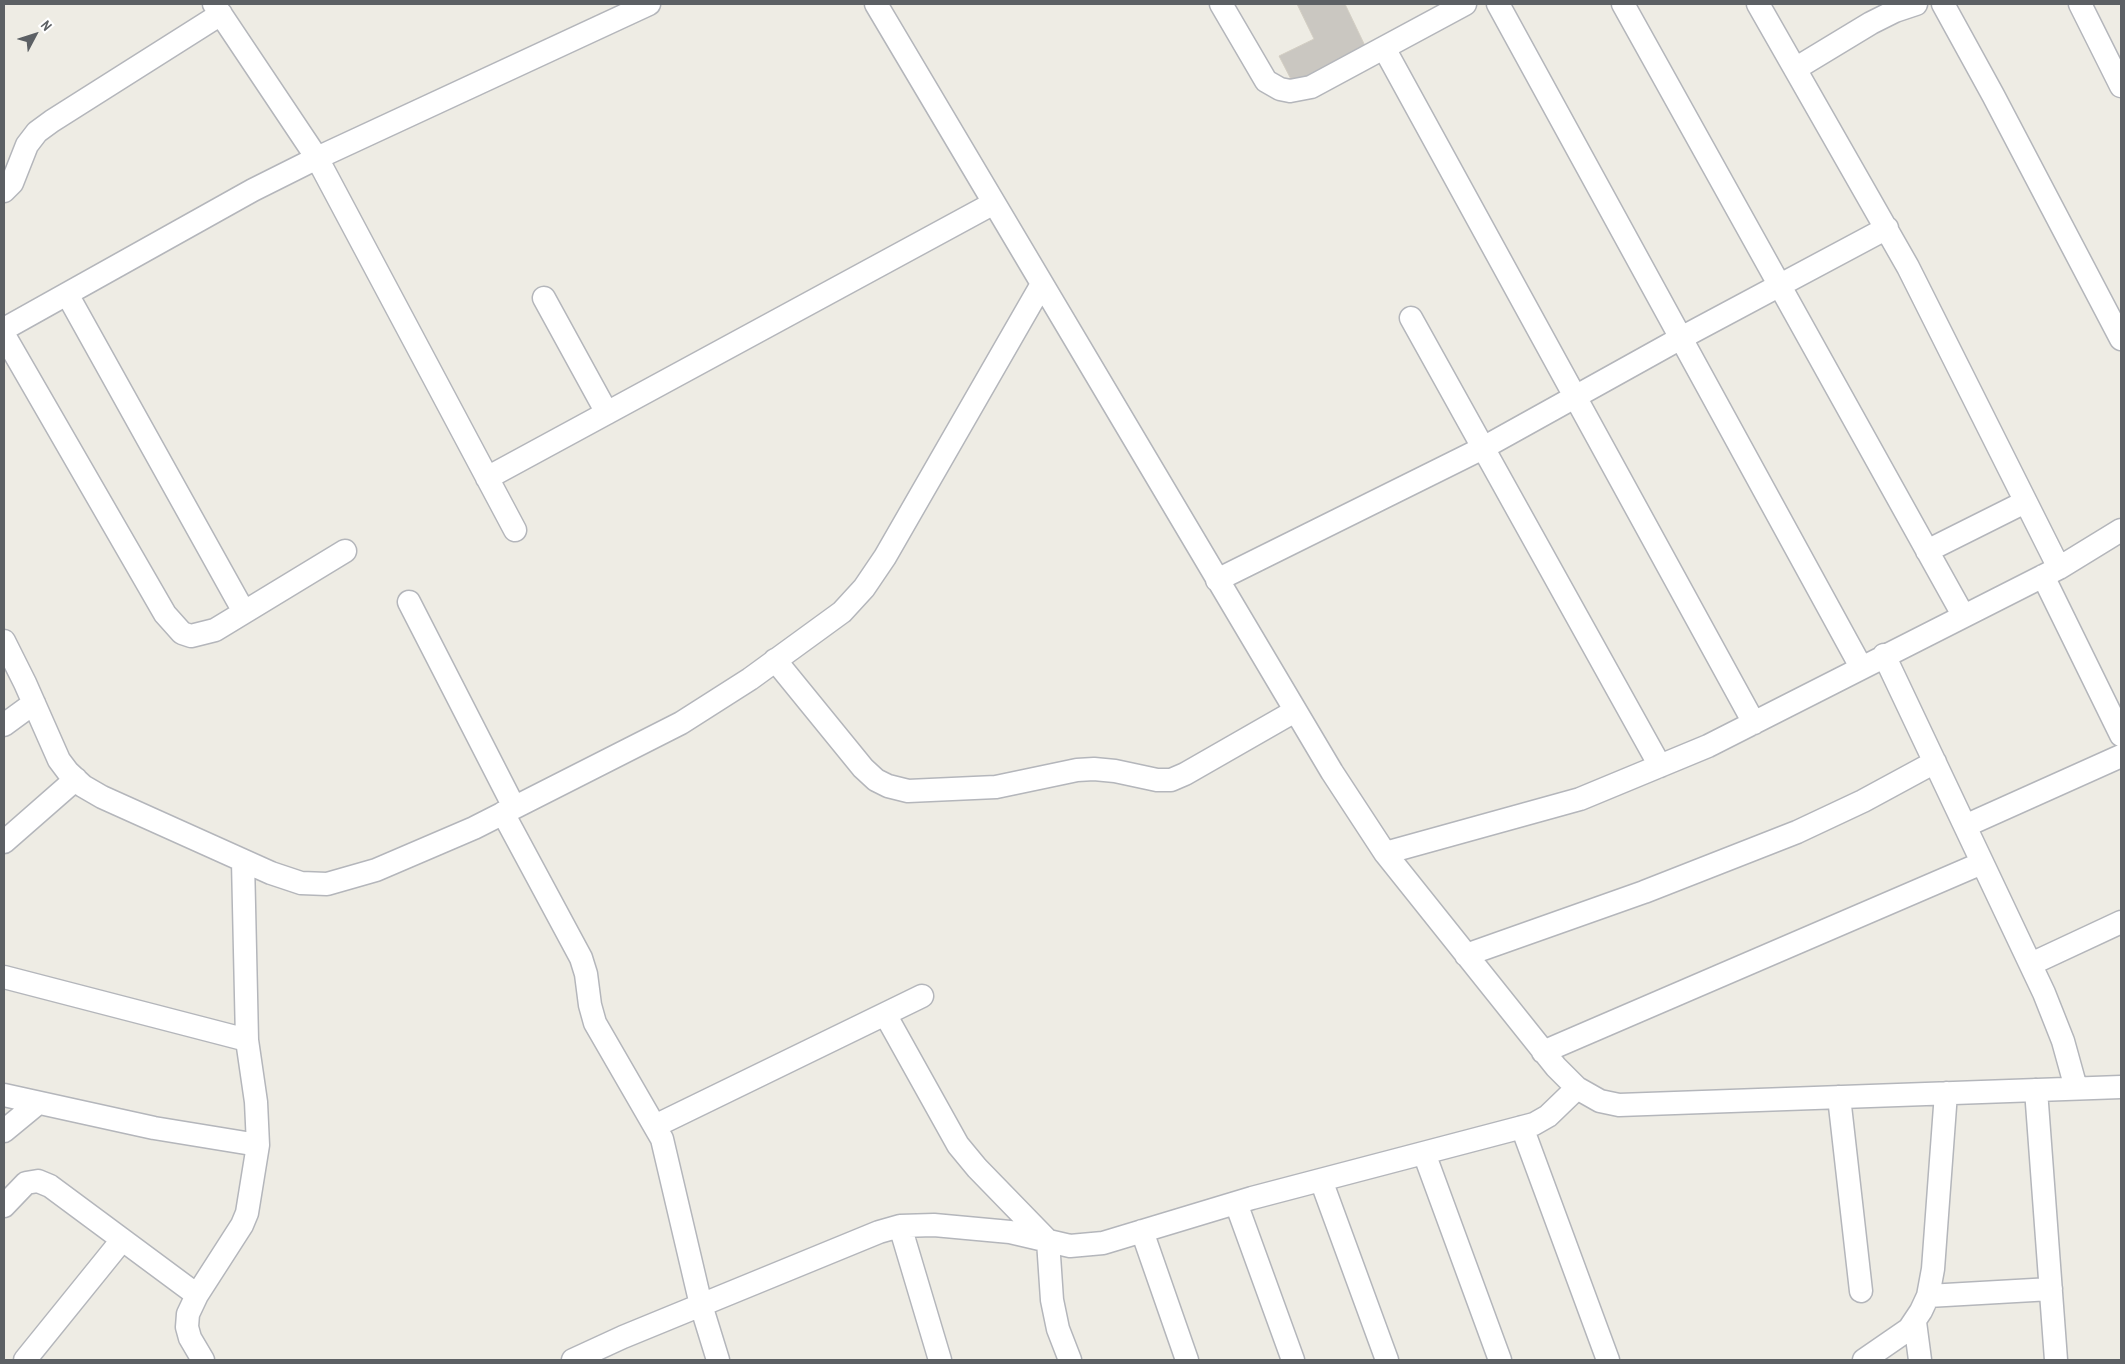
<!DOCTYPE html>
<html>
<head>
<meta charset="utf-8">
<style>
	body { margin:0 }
	#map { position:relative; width:2125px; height:1364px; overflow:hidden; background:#eeece4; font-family:"Archivo Narrow",sans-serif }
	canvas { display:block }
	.frame { position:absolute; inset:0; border:5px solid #5c6064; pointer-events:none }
	.north { position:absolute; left:10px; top:10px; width:50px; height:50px; -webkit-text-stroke:4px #fff; paint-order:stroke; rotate:50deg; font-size:14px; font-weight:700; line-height:20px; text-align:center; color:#5c6064 }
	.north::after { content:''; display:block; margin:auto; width:18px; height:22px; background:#5c6064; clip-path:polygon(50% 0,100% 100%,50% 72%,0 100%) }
</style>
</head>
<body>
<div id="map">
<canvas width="2125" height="1364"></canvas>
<div class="frame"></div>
<div class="north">N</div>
</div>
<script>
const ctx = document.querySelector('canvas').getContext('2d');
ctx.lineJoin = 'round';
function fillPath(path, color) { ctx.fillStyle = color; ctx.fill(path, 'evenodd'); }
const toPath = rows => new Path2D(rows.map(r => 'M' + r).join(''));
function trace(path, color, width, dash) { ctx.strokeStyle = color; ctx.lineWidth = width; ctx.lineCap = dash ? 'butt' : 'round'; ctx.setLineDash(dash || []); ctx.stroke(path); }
const building = toPath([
	[1297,4,1345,4,1368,52,1295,87,1279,56,1314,39,1297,4]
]);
fillPath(building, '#cac7c1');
trace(building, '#d3cec3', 1);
const minor = toPath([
	[214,4,317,158,515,530],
	[876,4,1332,772,1385,853,1556,1067,1577,1088,1600,1101,1619,1105,2121,1087],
	[1221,4,1266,81,1280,89,1290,91,1311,87,1465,4],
	[1498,4,1861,667],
	[1623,4,1963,615],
	[1758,4,1908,267,2059,568],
	[1943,4,1993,95,2121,339],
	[2080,4,2121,86],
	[1384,48,1754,723],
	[1795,69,1871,23,1895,11,1916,4],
	[4,191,12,183,27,145,37,132,52,121,221,14],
	[67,294,244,612],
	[544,298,607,413],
	[1411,318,1660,766],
	[4,329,253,190,317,158,649,4],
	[4,335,165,614,182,633,191,636,215,630,345,551],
	[487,478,994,203],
	[1927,551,2025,502],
	[2043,576,2121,735],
	[1217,580,1483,448,1681,338,1887,228],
	[409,602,514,807],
	[4,641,25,683,59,760,68,772,83,786,102,797,271,873,301,883,327,884,376,870,474,828,681,723,750,679,842,612,864,588,885,557,1042,284],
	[1884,655,2044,993,2063,1041,2076,1088],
	[775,660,863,768,876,780,888,786,908,791,996,787,1077,770,1094,769,1115,771,1157,780,1171,780,1185,774,1295,711],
	[4,725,34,703],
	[503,813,581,958,586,974,590,1005,595,1023,662,1139,701,1305,718,1360],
	[1965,826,2121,756],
	[4,842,76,779],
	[1385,853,1580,799,1708,746,2059,568,2121,530],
	[1466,955,1644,892,1797,832,1863,801,1935,762],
	[2031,964,2121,922],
	[4,977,247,1040],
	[885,1014,958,1145,977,1168,1048,1241,1052,1300,1058,1329,1070,1360],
	[1543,1052,1982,863],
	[2036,1090,2056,1360],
	[4,1095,154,1128,258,1145],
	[1839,1097,1861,1291],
	[655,1126,922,996],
	[1522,1127,1608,1360],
	[4,1131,38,1103],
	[1424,1153,1500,1360],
	[1321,1180,1387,1360],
	[1236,1203,1293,1360],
	[4,1206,26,1183,38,1181,50,1186,197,1295],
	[900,1226,940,1360],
	[1142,1231,1187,1360],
	[1928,1296,2051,1289],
	[1915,1322,1920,1360],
	[25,1360,122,1240],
	[203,1360,190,1338,187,1327,188,1314,197,1295,242,1225,247,1213,258,1145,256,1102,247,1040,243,861],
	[573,1360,623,1337,879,1232,900,1226,934,1225,1010,1232,1070,1246,1103,1243,1252,1198,1534,1124,1548,1116,1577,1088],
	[1864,1360,1909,1329,1921,1311,1928,1296,1933,1269,1946,1093]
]);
trace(minor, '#b4b6bb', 25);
trace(minor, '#fff', 22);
</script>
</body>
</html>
